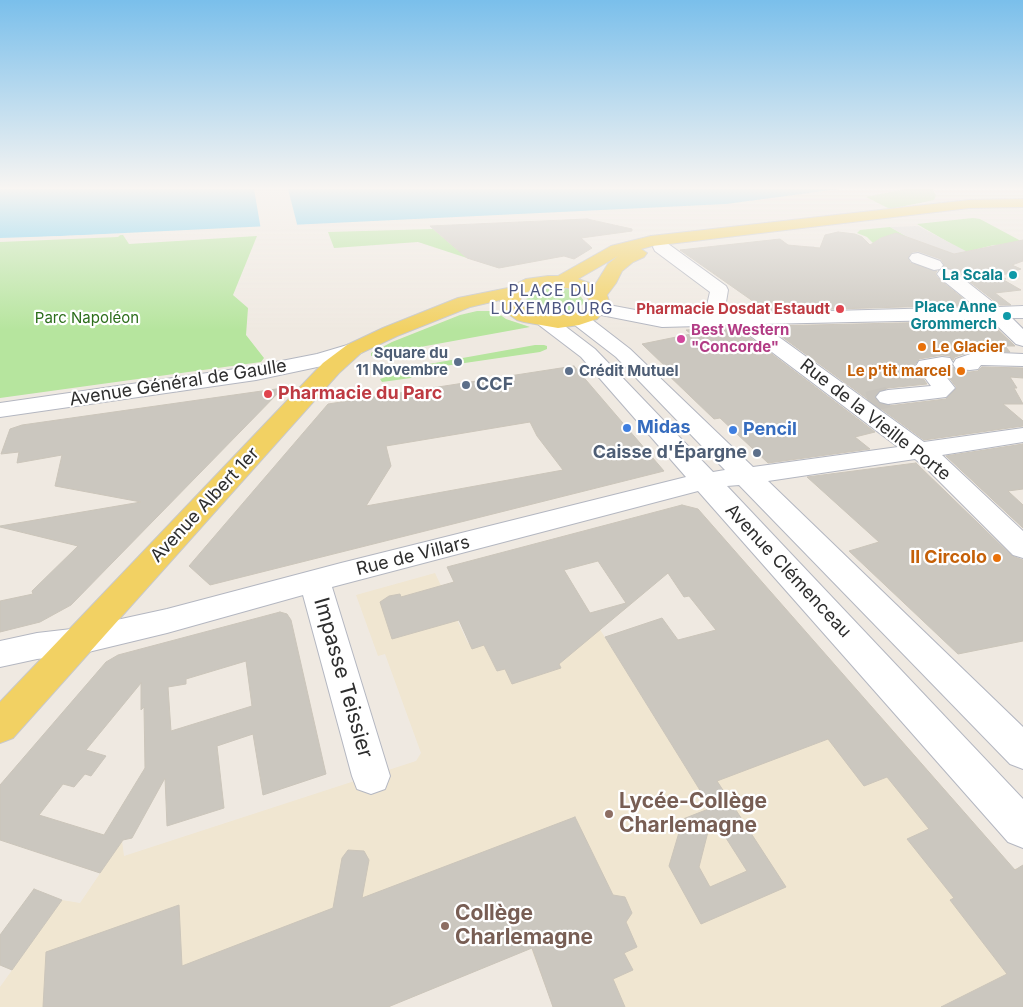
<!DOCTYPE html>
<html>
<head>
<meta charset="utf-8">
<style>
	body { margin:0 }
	canvas { display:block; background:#efe9e1 }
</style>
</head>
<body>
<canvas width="1023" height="1007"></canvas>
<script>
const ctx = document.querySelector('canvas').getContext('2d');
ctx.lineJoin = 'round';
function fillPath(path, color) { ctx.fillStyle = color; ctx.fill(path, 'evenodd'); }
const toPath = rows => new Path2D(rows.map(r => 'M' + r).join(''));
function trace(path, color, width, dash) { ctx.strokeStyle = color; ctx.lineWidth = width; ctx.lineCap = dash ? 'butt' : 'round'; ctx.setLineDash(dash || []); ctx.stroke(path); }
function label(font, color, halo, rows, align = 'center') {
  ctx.font = font + ' Inter,sans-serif'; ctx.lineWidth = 4.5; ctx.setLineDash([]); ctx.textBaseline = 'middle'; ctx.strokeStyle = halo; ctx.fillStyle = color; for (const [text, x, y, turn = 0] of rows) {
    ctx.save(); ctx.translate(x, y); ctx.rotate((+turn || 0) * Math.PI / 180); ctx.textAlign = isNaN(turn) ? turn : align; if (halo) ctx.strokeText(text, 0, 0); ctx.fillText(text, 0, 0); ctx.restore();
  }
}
fillPath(toPath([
	[435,573,468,643,586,607,698,787,882,718,1014,869,1017,868,1023,875,1023,1007,553,1007,531,948,387,1007,0,1007,0,987,62,900,80,903,122,841,124,856,416,761,421,753,385,654,378,656,356,595]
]), '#f0e6d1');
fillPath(toPath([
	[905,189,933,189,936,196,934,200,890,209,866,197],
	[973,218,980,219,1021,241,1015,241,1020,244,994,245,965,252,917,224],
	[890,227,911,239,881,238,873,243,867,237,857,233,860,230],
	[433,229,467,258,418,242,334,248,328,232],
	[123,235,129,244,257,236,233,295,248,308,246,335,264,358,261,362,0,398,0,239],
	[552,288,568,289,579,294,584,301,582,305,567,312,550,313,535,310,526,303,527,296,531,292],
	[477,311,495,311,506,319,530,327,371,356,371,353,392,342,460,315],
	[535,345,544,345,547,346,547,349,540,352,417,370,411,378,382,382,380,379,418,366]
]), '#b6e59e');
fillPath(toPath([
	[918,226,983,260,926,266,847,268,795,248,814,246,817,255,911,239,890,227]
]), '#dfdcd8');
fillPath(toPath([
	[0,189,839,189,726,204,0,239]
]), '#75cff0');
fillPath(toPath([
	[254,189,288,189,298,228,261,230],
	[121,234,118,237,0,242,0,238]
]), '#efe9e1');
const building = toPath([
	[587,219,632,229,632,231,581,238,592,248,574,259,564,256,499,268,467,258,430,226,587,219],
	[838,232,855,234,862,237,870,245,881,238,896,233,954,254,1023,240,1023,261,1012,265,1021,269,1000,276,1006,279,1002,279,1021,290,995,293,1011,305,1000,305,953,269,943,268,944,264,941,259,918,251,912,252,908,257,910,263,937,271,935,274,939,279,971,305,767,311,680,250,780,239,788,245,820,248,825,235,838,232],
	[989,321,1015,346,1005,346,1010,352,976,350,955,357,953,360,950,356,942,355,919,359,914,366,927,384,888,388,879,391,874,397,880,404,888,406,946,399,957,388,944,371,953,367,956,371,970,372,978,371,982,367,1023,368,1023,378,1010,377,1017,388,1014,388,1023,404,1003,404,1023,421,1023,426,924,440,767,326,989,321],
	[736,327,875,432,855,437,870,449,768,463,720,418,714,419,663,370,668,369,642,344,691,334,686,330,736,327],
	[574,366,664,471,210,585,189,566,328,404,574,366],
	[530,422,537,436,563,470,366,506,391,466,386,446,530,422],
	[283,388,71,605,40,622,0,632,0,601,33,594,32,591,78,546,0,527,0,526,141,502,55,486,62,455,17,463,19,452,1,454,10,429,22,425,283,388],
	[1023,444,1023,489,1008,491,1023,505,1023,528,946,456,1023,444],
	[916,463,1012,556,1023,560,1023,641,958,654,849,551,879,542,807,477,916,463],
	[682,505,698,509,1015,870,1023,865,1023,1007,941,1007,1007,974,950,900,954,898,907,839,929,829,887,777,864,786,828,739,717,781,786,887,701,924,669,866,683,819,711,808,605,637,662,618,678,640,716,630,689,596,684,597,668,573,559,664,561,668,512,684,505,669,497,671,484,645,472,649,459,620,392,639,380,602,389,596,400,594,401,597,454,582,447,567,682,505],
	[598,561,626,603,590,613,564,570,598,561],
	[712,816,747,871,710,887,699,867,712,816],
	[280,612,287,614,291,620,326,774,263,795,253,734,217,746,224,808,167,826,165,778,132,838,123,840,100,873,0,840,0,785,106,662,118,655,280,612],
	[246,661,252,706,171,731,168,687,186,684,186,679,246,661],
	[141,683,141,710,144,707,145,768,104,835,39,815,63,784,74,787,85,774,91,776,106,756,86,750,141,683],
	[575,817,613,895,625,897,632,913,626,922,637,947,624,953,633,970,613,979,625,1007,553,1007,532,948,388,1007,43,1007,46,952,179,905,182,966,333,908,342,858,348,850,364,851,369,860,362,898,575,817],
	[34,889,62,900,12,970,0,965,0,935,34,889]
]);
fillPath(building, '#cbc7bf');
trace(building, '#cbc5ba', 1);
trace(toPath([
	[868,402,888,397]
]), '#c8c4bd', 21, [21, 11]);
const minor = toPath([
	[661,242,667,243,726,286,728,290,724,314,976,307,940,278,937,274,940,270,946,269,952,270,999,307,1023,306,1023,318,1012,318,1023,329,1023,346,1016,344,990,319,761,324,924,442,1023,428,1023,442,942,455,1023,531,1023,558,1013,555,927,469,915,459,768,481,1023,727,1023,769,1010,764,739,485,727,486,1023,799,1023,848,1008,842,698,491,332,587,390,776,385,789,371,794,357,789,352,776,303,595,167,633,80,654,37,659,0,667,0,641,37,633,80,628,167,609,341,563,686,477,581,357,539,325,536,321,539,317,546,315,553,317,595,349,713,472,725,470,616,357,572,323,569,319,572,315,579,313,586,315,630,349,753,467,898,447,736,325,662,327,591,313,588,309,591,305,598,303,662,315,705,314,710,292,655,251,653,247,655,243,661,242],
	[918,253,940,261,943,265,940,269,934,270,912,262,909,258,912,254,918,253],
	[354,343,361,345,365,349,361,353,322,366,256,380,0,417,0,403,256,366,317,354,354,343],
	[976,352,1023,354,1023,366,981,365,978,369,970,370,956,369,953,364,956,359,976,352],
	[942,357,950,358,953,363,950,368,941,370,955,388,946,397,888,404,880,402,876,397,880,392,888,390,931,386,916,366,919,361,942,357]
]);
const major = toPath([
	[1023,199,1023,207,969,208,652,246,641,249,647,253,644,257,633,262,622,271,616,283,607,295,610,304,597,319,579,325,558,328,524,322,517,320,504,311,500,300,470,307,397,336,361,353,339,373,13,738,0,743,0,702,323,363,347,345,383,328,458,298,508,288,526,279,548,276,558,276,611,246,651,236,969,200,1023,199],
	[618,256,608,264,595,285,578,279,618,256],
	[548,286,568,288,581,293,588,298,590,303,583,311,558,316,530,311,519,304,522,295,531,290,548,286]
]);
trace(minor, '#b4b7c1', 2);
trace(major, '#c9c9c9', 2);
fillPath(minor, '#fff');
fillPath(major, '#f2d163');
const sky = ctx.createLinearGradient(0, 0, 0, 330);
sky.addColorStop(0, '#7abfeb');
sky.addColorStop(0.57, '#f8f5f2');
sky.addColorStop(1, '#f8f5f200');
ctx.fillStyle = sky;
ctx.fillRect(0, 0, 1023, 330);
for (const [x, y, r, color] of [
	[1013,275,5,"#0f9aa8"],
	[840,309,5,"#e0444e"],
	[1007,316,5,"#0f9aa8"],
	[681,339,5,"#d1479c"],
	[922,347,5,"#e8710a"],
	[458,362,5,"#5c6f8a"],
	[569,371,5,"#5c6f8a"],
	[961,371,5,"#e8710a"],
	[466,385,5,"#5c6f8a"],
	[268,394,5,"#e0444e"],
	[627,428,5,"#3f7fe0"],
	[733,430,5,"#3f7fe0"],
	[757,453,5,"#5c6f8a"],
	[997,558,5,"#e8710a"],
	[609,814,5,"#8d6e63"],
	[445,926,5,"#8d6e63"]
]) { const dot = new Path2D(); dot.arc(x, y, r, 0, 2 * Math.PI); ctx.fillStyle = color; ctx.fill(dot); trace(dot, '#fff', 2); }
label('bold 15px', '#0d838f', '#fff', [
	["La Scala",1003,275],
	["Place Anne",997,307],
	["Grommerch",997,324]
], 'right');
label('bold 15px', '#be3a42', '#fff', [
	["Pharmacie Dosdat Estaudt",830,309]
], 'right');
label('15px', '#2c6e1b', '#fff', [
	["Parc Napoléon",87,318]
]);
label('bold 15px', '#b23c85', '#fff', [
	["Best Western",691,330],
	["\"Concorde\"",691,347]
], 'left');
label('bold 15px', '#c56008', '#fff', [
	["Le Glacier",932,347],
	["Le p'tit marcel",951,371,"right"]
], 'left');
label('bold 15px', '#4e5e75', '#fff', [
	["Square du",448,353],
	["11 Novembre",448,370],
	["Crédit Mutuel",579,371,"left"]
], 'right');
ctx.letterSpacing = '1px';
label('16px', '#4d5680', '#fff', [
	["PLACE DU",552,291],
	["LUXEMBOURG",552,309]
]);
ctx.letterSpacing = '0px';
label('18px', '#2e2e2e', '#fff', [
	["Avenue Général de Gaulle",178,383,-9],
	["Rue de la Vieille Porte",875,420,38],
	["Avenue Albert 1er",205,505,-47],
	["Rue de Villars",413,556,-14],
	["Avenue Clémenceau",788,571,47]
]);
label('bold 18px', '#4e5e75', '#fff', [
	["CCF",476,385],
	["Caisse d'Épargne",747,453,"right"]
], 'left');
label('bold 18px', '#be3a42', '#fff', [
	["Pharmacie du Parc",278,394]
], 'left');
label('bold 18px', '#366cbe', '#fff', [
	["Midas",637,428],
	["Pencil",743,430]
], 'left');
label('bold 18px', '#c56008', '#fff', [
	["Il Circolo",987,558]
], 'right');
label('21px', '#2e2e2e', '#fff', [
	["Impasse Teissier",343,678,74]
]);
label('bold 21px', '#785e54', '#fff', [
	["Lycée-Collège",619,802],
	["Charlemagne",619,826],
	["Collège",455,914],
	["Charlemagne",455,938]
], 'left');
</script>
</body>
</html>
